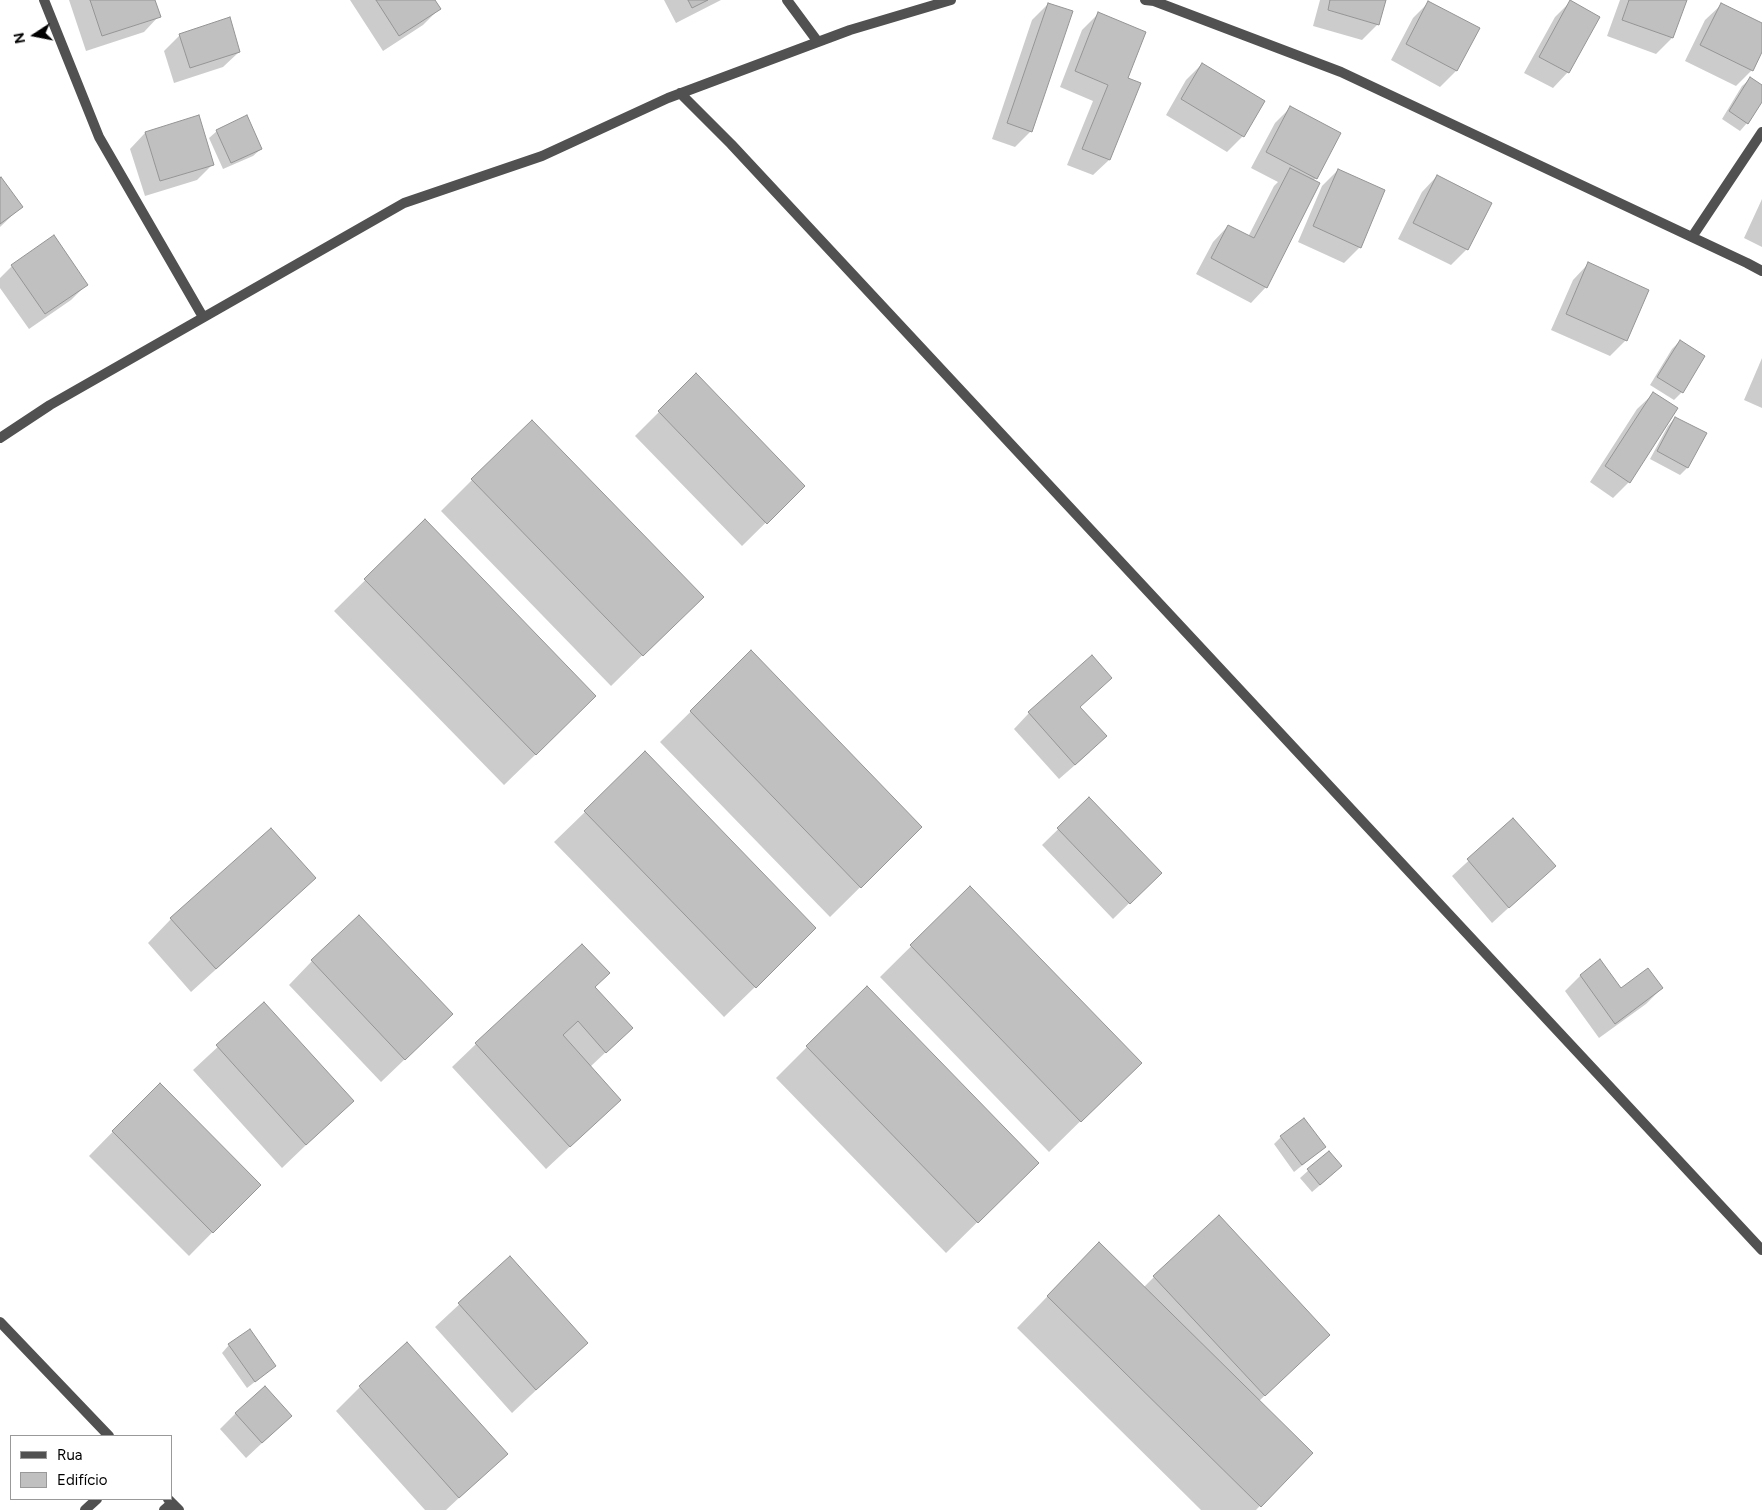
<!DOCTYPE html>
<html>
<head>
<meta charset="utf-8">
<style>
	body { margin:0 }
	#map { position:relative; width:1762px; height:1510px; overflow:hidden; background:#fff; font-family:Figtree,sans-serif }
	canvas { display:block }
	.legend { position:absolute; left:10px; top:1435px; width:162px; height:65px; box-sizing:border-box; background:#fff; border:1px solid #999; margin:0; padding:6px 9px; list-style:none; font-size:15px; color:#000 }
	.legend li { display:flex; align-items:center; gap:10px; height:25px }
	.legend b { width:25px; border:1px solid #999 }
	.north { position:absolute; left:10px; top:10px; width:50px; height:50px; -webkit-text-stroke:4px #fff; paint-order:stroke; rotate:259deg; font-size:14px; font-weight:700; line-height:20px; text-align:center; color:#000 }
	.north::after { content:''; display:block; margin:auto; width:18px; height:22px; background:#000; clip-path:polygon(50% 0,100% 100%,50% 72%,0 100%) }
</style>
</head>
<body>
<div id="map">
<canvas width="1762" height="1510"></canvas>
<ul class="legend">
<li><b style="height:6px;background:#515151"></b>Rua</li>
<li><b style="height:14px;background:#c0c0c0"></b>Edifício</li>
</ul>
<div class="north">N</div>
</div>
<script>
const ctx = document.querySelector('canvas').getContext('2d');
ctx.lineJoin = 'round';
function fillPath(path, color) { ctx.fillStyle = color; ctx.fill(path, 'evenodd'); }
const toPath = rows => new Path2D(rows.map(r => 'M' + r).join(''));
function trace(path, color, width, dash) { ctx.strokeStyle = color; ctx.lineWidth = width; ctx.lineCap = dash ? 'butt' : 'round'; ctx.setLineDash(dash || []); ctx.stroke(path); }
fillPath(toPath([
	[69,0,154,0,159,16,144,32,86,51],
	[350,0,433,0,439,9,423,25,383,51],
	[664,0,721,0,676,23],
	[1320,0,1385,0,1378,24,1362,40,1313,26],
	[1620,0,1686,0,1672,38,1656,54,1607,36],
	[1429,2,1478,29,1456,71,1440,87,1391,60,1413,18],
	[1570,2,1568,72,1553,88,1524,73,1555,17],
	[1048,4,1031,131,1015,147,992,139,1032,20],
	[1721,5,1762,24,1762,49,1752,70,1736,86,1685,61,1705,20],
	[1098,14,1126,78,1139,84,1109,160,1093,175,1067,165,1093,101,1060,87,1082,30],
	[180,35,239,52,223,67,174,83,164,51],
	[1202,64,1243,136,1227,152,1166,115,1186,80],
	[1750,79,1762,86,1762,99,1747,123,1740,131,1722,119,1742,86],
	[1291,107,1316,178,1313,181,1266,287,1251,303,1196,274,1213,242,1228,226,1248,237,1274,186,1278,182,1251,168,1275,123],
	[217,131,261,149,253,156,223,169,209,138],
	[145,133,213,164,197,180,145,196,130,149],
	[1338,170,1360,247,1344,263,1298,242,1322,186],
	[1437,176,1467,249,1451,265,1398,239,1422,192],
	[0,179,21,207,0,227],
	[1762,199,1762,247,1744,238],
	[1588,264,1626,340,1610,356,1551,330,1573,280],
	[12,266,86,285,71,300,29,329,0,288,0,278],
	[1680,341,1682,392,1674,400,1650,385,1672,349],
	[1762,358,1762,408,1744,400],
	[696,375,803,486,742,546,635,436],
	[1653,394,1629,482,1613,498,1590,482,1637,409],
	[1675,418,1687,468,1680,475,1650,459,1668,426],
	[472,480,671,627,611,686,441,511],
	[425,521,564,727,504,785,334,611],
	[751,652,921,827,830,917,660,742],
	[1029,713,1090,752,1059,779,1014,729],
	[1089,799,1160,873,1113,919,1042,845],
	[585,812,784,959,724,1017,554,842],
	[1513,820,1554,866,1492,923,1452,876],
	[314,878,290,902,191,992,148,943,171,919],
	[970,888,1109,1093,1049,1152,880,977],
	[312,961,427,1038,381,1082,289,985],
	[1581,975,1621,990,1662,988,1646,1004,1599,1038,1565,991],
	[594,988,607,1051,590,1067,620,1100,546,1169,452,1067,476,1044],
	[264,1004,352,1101,282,1168,193,1070],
	[807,1047,1006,1194,946,1253,776,1078],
	[136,1108,259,1185,189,1256,89,1156],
	[1281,1137,1325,1147,1294,1172,1274,1144],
	[1329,1152,1333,1174,1312,1192,1300,1178],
	[510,1257,586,1343,512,1413,435,1327],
	[1068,1275,1143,1288,1154,1277,1304,1358,1259,1401,1311,1453,1256,1510,1201,1510,1017,1328],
	[229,1345,275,1366,247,1388,222,1353],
	[360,1387,506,1454,446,1510,425,1510,336,1411],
	[236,1413,291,1416,246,1458,220,1429]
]), '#0003');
const building = toPath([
	[90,0,155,0,161,17,102,36,90,0],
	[376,0,435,0,441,9,399,36,376,0],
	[688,0,708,0,692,8,688,0],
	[1330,0,1386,0,1379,25,1328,10,1330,0],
	[1570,0,1600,17,1569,73,1539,57,1570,0],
	[1629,0,1687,0,1673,38,1622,20,1629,0],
	[1428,1,1480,28,1457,71,1406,44,1428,1],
	[1048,3,1073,11,1032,132,1007,123,1048,3],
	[1721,3,1762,23,1762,52,1753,71,1700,45,1721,3],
	[1098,12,1146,32,1128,78,1141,83,1110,160,1082,149,1108,85,1075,71,1098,12],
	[230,17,240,52,190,68,179,34,230,17],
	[1202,63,1265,101,1244,137,1181,99,1202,63],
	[1750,77,1762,85,1762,102,1748,124,1729,111,1750,77],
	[1290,106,1341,133,1317,179,1266,152,1290,106],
	[199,115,214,165,160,181,145,132,199,115],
	[247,115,262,149,231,163,216,130,247,115],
	[1290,168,1320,183,1267,288,1211,258,1228,225,1254,238,1290,168],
	[1338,169,1385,190,1361,248,1313,226,1338,169],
	[1437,175,1492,203,1468,250,1413,223,1437,175],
	[1,177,23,207,0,224,0,178,1,177],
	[54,235,88,285,45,314,11,265,54,235],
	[1588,262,1649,290,1627,341,1566,314,1588,262],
	[1680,340,1705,356,1683,393,1657,377,1680,340],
	[696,373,805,486,767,524,658,411,696,373],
	[1653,392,1678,408,1630,483,1605,466,1653,392],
	[1675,417,1707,433,1688,468,1657,451,1675,417],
	[532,420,704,597,643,656,471,479,532,420],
	[425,519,596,696,536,755,364,579,425,519],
	[751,650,922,827,861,888,690,711,751,650],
	[1092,655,1112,678,1080,707,1107,736,1075,765,1028,712,1092,655],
	[645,751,816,928,756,988,584,811,645,751],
	[1089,797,1162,873,1130,904,1057,828,1089,797],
	[1513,818,1556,866,1509,908,1467,859,1513,818],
	[271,828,316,878,216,969,170,918,271,828],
	[970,886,1142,1063,1081,1122,910,945,970,886],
	[359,915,453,1014,405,1060,311,960,359,915],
	[582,944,610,973,595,987,633,1028,606,1053,578,1021,563,1035,621,1100,570,1147,475,1043,582,944],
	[1600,959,1621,988,1648,968,1663,988,1615,1024,1580,975,1600,959],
	[867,986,1039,1163,978,1223,806,1046,867,986],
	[264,1002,354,1101,306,1145,216,1045,264,1002],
	[160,1083,261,1185,213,1233,112,1131,160,1083],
	[1304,1118,1326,1147,1302,1165,1280,1136,1304,1118],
	[1329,1151,1342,1166,1320,1185,1307,1169,1329,1151],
	[1219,1215,1330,1335,1265,1396,1153,1276,1219,1215],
	[1099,1242,1313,1453,1261,1507,1047,1296,1099,1242],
	[510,1256,588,1343,536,1390,458,1303,510,1256],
	[250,1329,276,1366,255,1382,228,1344,250,1329],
	[407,1342,508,1454,459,1498,359,1386,407,1342],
	[265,1386,292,1416,262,1443,235,1413,265,1386]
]);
fillPath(building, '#c0c0c0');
trace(building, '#959595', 1);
trace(toPath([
	[44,0,99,137,203,317],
	[787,0,818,42],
	[1145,0,1154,1,1341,72,1747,263,1762,271],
	[680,93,731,144,1762,1250],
	[1692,237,1762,132],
	[0,438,50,405,404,203,542,156,668,98,850,30,951,0],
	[0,1322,109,1436],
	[168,1499,179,1510],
	[85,1510,97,1499],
	[164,1510,172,1503]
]), '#515151', 10);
</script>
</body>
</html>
